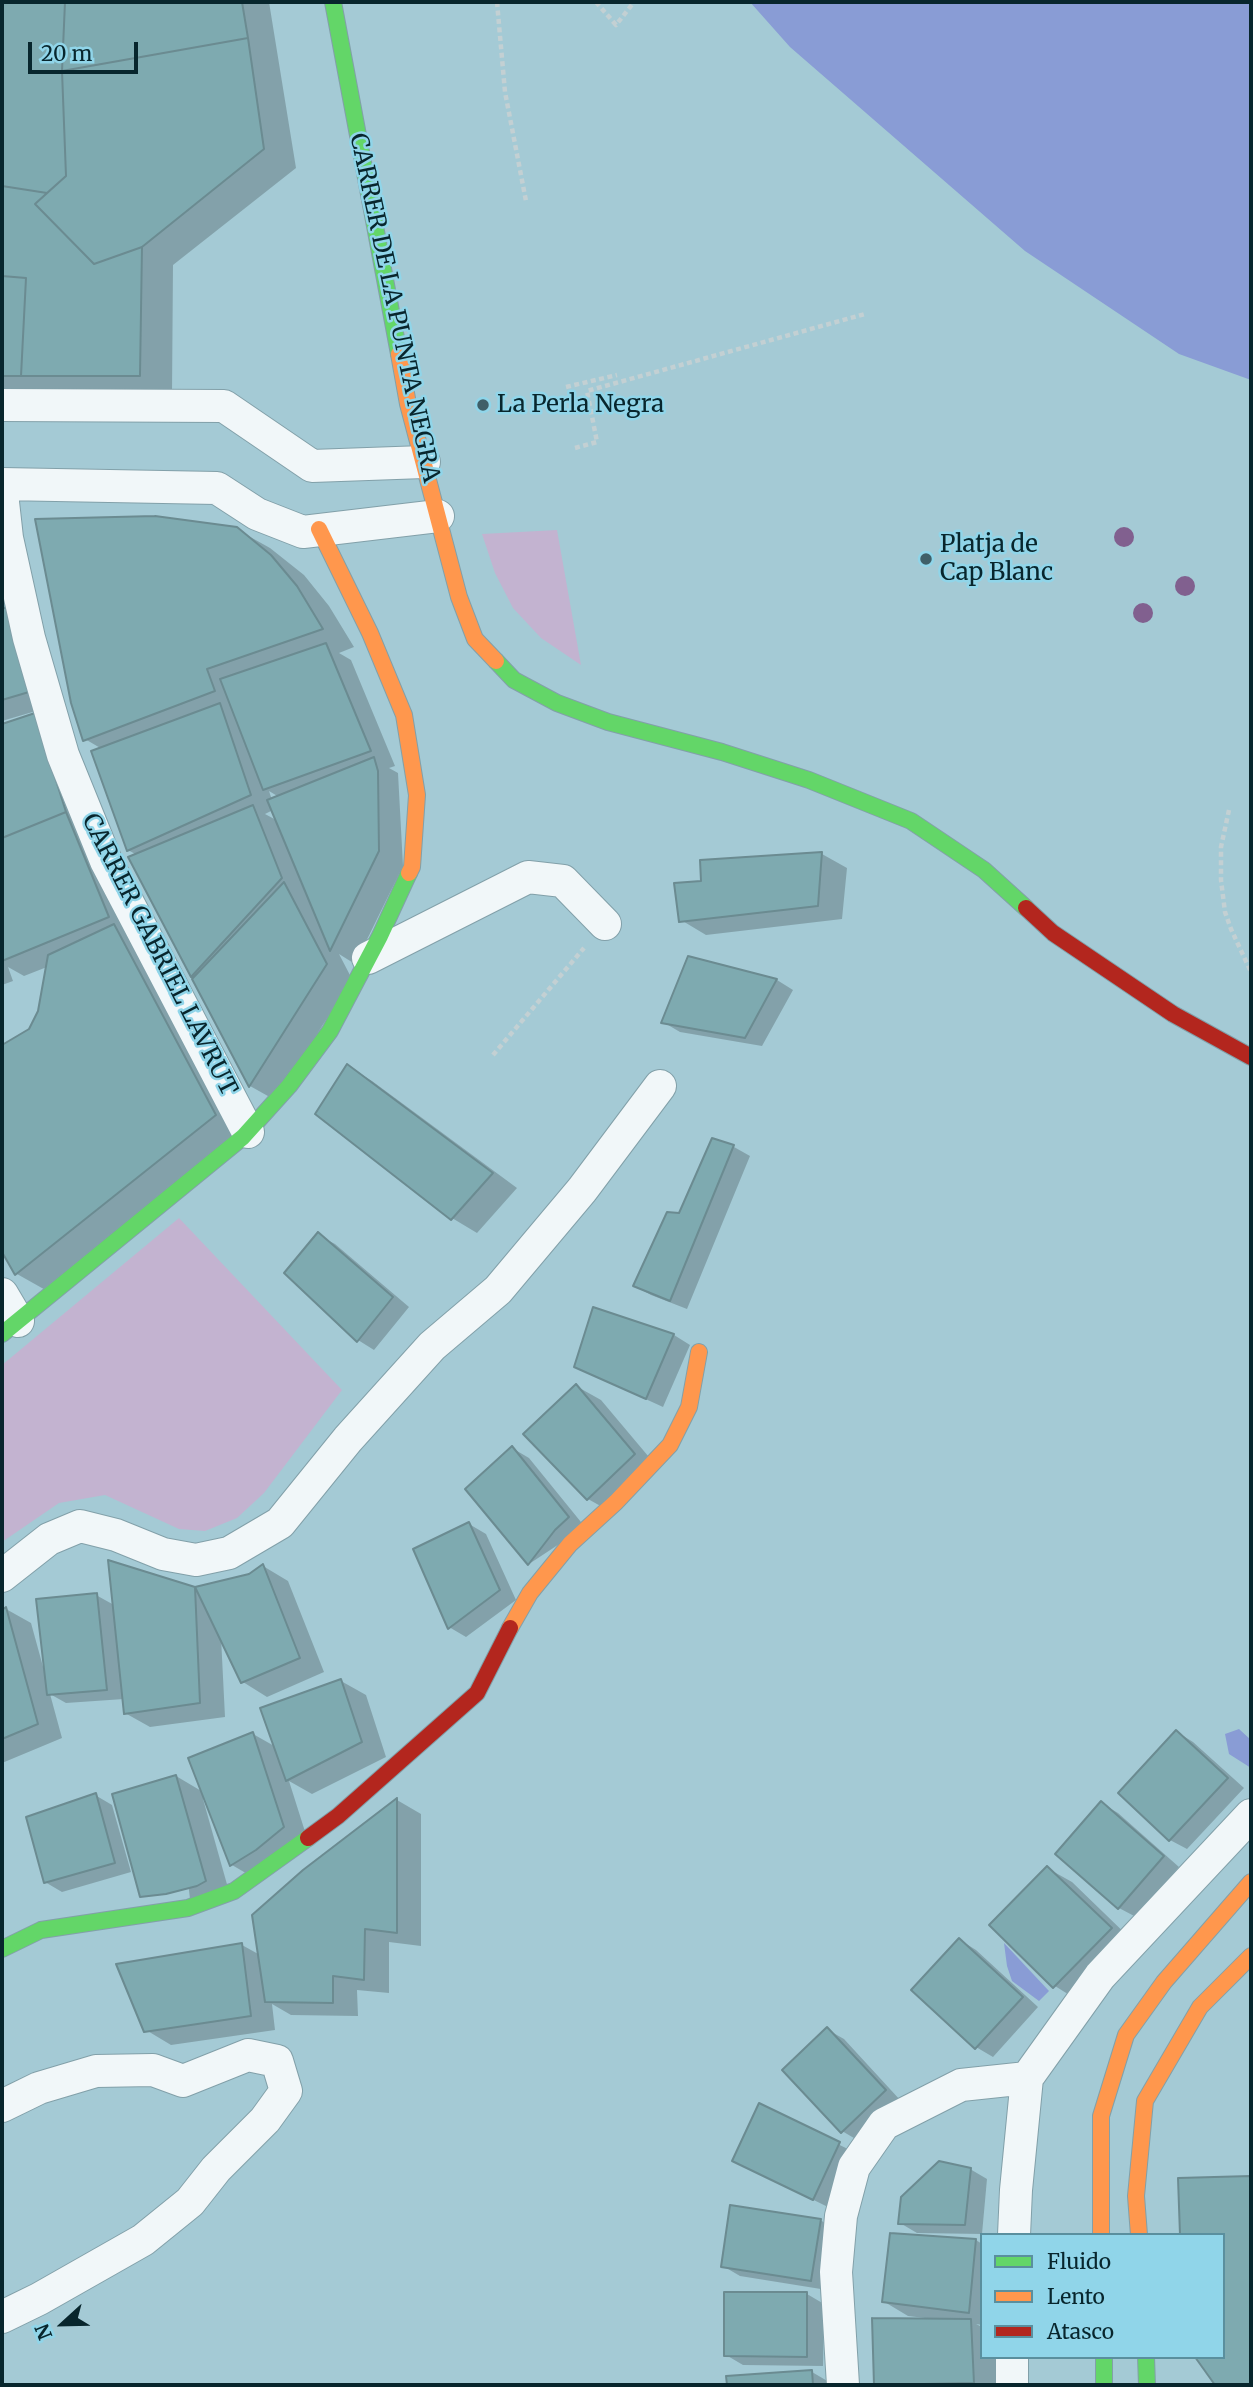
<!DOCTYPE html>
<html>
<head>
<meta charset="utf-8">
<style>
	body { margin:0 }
	#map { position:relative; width:1253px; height:2387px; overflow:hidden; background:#a4cad5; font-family:Merriweather,serif }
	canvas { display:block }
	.frame { position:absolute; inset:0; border:4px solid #08262d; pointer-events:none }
	.legend { position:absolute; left:980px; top:2233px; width:245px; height:126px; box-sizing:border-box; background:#90d5e9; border:2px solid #5a8f9e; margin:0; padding:9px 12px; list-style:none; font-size:21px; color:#08262d }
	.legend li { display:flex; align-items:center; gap:14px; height:35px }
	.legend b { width:35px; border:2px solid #5a8f9e }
	.north { position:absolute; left:28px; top:2289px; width:70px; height:70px; -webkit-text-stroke:5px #90d5e9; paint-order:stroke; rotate:248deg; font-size:19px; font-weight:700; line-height:28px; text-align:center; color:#08262d }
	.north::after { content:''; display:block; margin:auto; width:24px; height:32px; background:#08262d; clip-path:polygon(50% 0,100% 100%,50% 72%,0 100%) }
	.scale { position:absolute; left:28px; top:42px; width:110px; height:32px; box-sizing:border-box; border:4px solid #08262d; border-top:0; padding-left:9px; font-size:21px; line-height:24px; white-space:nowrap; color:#08262d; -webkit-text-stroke:5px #90d5e9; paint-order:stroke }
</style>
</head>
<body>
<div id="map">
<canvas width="1253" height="2387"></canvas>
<div class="frame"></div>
<ul class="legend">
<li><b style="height:9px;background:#63d668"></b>Fluido</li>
<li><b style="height:9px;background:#ff974d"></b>Lento</li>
<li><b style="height:9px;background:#b3261e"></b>Atasco</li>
</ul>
<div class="north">N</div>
<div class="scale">20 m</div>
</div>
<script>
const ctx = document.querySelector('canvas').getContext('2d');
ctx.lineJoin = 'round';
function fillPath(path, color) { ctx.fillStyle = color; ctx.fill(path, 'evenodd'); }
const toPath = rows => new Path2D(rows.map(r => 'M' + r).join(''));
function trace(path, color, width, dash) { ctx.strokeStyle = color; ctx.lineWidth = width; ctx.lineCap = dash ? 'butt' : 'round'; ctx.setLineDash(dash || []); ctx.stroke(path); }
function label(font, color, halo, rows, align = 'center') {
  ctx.font = font + ' Merriweather,serif'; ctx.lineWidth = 5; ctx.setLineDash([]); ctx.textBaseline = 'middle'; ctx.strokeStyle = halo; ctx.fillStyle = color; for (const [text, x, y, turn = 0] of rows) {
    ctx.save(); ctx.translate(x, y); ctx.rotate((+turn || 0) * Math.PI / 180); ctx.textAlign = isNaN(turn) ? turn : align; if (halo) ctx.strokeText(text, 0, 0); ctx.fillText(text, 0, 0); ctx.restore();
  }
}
fillPath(toPath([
	[557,530,581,665,541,638,513,608,495,573,482,534],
	[179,1218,342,1390,264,1493,237,1518,205,1531,179,1529,105,1495,59,1503,2,1542,2,1365]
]), '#c3b3d0');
fillPath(toPath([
	[750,2,1251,2,1251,380,1179,354,1025,251,790,47],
	[1239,1729,1251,1740,1251,1768,1229,1754,1225,1734],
	[1004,1943,1049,1991,1039,2001,1012,1981,1007,1966]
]), '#899cd5');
fillPath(toPath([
	[2,2,269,2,296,168,173,265,172,394,2,394],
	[2,523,53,706,2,721],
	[236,529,270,548,304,575,329,606,354,647,339,653,351,660,395,766,389,768,398,773,403,866,355,964,339,954,352,979,275,1100,250,1086,194,979,196,978,192,976,137,855,128,850,102,749,85,739],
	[269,791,279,797,272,800],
	[273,810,278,821,265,814],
	[35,715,247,1134,49,1292,17,1274,2,1248,2,1047,30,1030,39,1011,47,967,24,976,8,967,13,981,2,985,2,726],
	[822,854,847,868,842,919,706,935,681,920,703,882],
	[689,958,777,980,793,990,762,1046,680,1032,663,1022],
	[347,1066,372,1081,517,1188,477,1233,452,1218],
	[713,1141,734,1147,750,1156,687,1309,651,1295,635,1286,680,1215],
	[318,1235,335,1244,409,1307,374,1350,358,1340],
	[594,1309,674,1335,690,1345,663,1407,593,1375],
	[576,1386,601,1400,659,1469,613,1513,588,1499,525,1434],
	[512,1448,529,1458,585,1527,529,1564,467,1489],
	[469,1524,486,1534,516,1600,466,1637,449,1627],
	[110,1563,195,1588,250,1575,263,1566,288,1581,324,1672,267,1697,243,1682,221,1637,225,1717,150,1727,125,1713,124,1699,66,1703,50,1694,62,1738,2,1763,2,1612,6,1609,31,1623,45,1674,47,1674,96,1595,114,1605],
	[341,1681,366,1695,386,1757,312,1794,289,1781,308,1841,256,1879,232,1865,206,1798,203,1799,230,1895,191,1908,176,1776,203,1792,253,1734,276,1747],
	[1177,1732,1193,1742,1244,1788,1187,1849,1170,1840],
	[95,1795,112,1805,131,1872,62,1892,45,1882],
	[397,1800,421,1814,421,1946,389,1942,389,1993,357,1990,358,2016,291,2015,272,2004,275,2030,171,2045,146,2030,242,1945,260,1955],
	[1101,1803,1118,1813,1179,1867,1136,1917,1119,1908,1057,1854],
	[1047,1868,1072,1882,1135,1943,1079,2001,1055,1986],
	[960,1940,976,1950,1038,2007,993,2057,976,2047],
	[828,2030,844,2039,901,2101,859,2141,842,2131],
	[760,2106,856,2153,830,2208,734,2161],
	[970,2169,987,2179,982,2234,917,2233,900,2223],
	[1251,2178,1251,2385,1218,2385,1197,2357,1223,2357,1223,2235,1180,2179],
	[820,2220,837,2230,827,2290,740,2276,723,2266],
	[976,2240,982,2244,982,2325,976,2324,982,2327,982,2357,996,2357,998,2385,875,2385,925,2320,925,2318,908,2316,883,2301],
	[807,2294,824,2304,823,2366,743,2365,726,2355],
	[812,2372,829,2382,829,2385,728,2385,728,2377]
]), '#0003');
const building = toPath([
	[2,2,65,2,62,71,66,176,47,193,2,186,2,2],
	[65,2,242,2,248,38,62,71,65,2],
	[248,38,264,149,142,247,94,264,35,204,66,176,62,71,248,38],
	[2,186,47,193,35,204,94,264,142,247,140,376,21,376,26,278,2,276,2,186],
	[2,276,26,278,21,376,2,376,2,276],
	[155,516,237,527,271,555,297,586,323,629,207,669,215,691,83,741,71,703,35,519,155,516],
	[2,584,8,608,2,608,2,584],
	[2,608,8,608,29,692,2,700,2,608],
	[326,643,371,751,263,790,220,679,326,643],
	[220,703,251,795,127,851,91,751,220,703],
	[35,713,66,812,2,838,2,724,35,713],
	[374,757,378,771,379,851,330,951,267,800,374,757],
	[253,805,282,878,191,977,128,857,253,805],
	[66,812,109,917,2,961,2,838,66,812],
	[822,852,818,906,679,922,674,883,701,881,700,860,822,852],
	[284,882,327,964,249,1087,192,979,284,882],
	[114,924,216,1115,15,1275,2,1252,2,1045,29,1029,38,1011,48,955,114,924],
	[688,956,777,979,745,1038,661,1023,688,956],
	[347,1064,493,1173,451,1220,315,1114,347,1064],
	[712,1138,734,1145,670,1301,633,1286,667,1212,679,1213,712,1138],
	[318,1232,393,1297,357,1342,284,1273,318,1232],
	[593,1307,674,1334,646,1399,574,1367,593,1307],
	[576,1384,635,1454,587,1500,523,1434,576,1384],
	[512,1446,569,1517,555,1530,528,1565,465,1489,512,1446],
	[469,1522,500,1590,448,1629,413,1549,469,1522],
	[108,1560,195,1587,200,1703,124,1714,108,1560],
	[263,1564,300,1658,241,1683,195,1587,249,1574,263,1564],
	[97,1593,107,1690,47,1695,36,1599,97,1593],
	[6,1607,38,1724,2,1739,2,1610,6,1607],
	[341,1679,362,1742,286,1781,260,1708,341,1679],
	[1176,1730,1228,1778,1169,1841,1118,1793,1176,1730],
	[253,1732,284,1827,256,1850,230,1866,188,1758,253,1732],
	[176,1775,206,1881,197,1886,166,1894,140,1897,112,1794,176,1775],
	[96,1793,115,1863,44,1883,26,1817,96,1793],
	[397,1798,397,1933,365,1929,364,1980,333,1976,333,2003,265,2002,252,1915,303,1870,397,1798],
	[1101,1801,1164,1856,1118,1909,1055,1854,1101,1801],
	[1047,1866,1112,1928,1053,1988,989,1925,1047,1866],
	[959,1938,1023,1997,975,2049,911,1990,959,1938],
	[242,1943,251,2016,144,2032,116,1964,242,1943],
	[827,2027,886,2090,841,2133,782,2070,827,2027],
	[759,2103,840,2142,813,2200,732,2161,759,2103],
	[939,2161,971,2168,965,2225,898,2224,901,2197,939,2161],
	[1251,2176,1251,2385,1215,2385,1195,2357,1223,2357,1223,2235,1180,2235,1178,2178,1251,2176],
	[730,2205,821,2219,811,2281,721,2267,730,2205],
	[890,2233,976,2239,969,2313,882,2302,890,2233],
	[724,2292,807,2292,807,2357,724,2356,724,2292],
	[872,2318,971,2319,974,2383,874,2385,872,2318],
	[812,2370,813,2385,727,2385,726,2376,812,2370]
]);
fillPath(building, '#7eaab0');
trace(building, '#6b8b91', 2);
const street = toPath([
	[2,405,224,406,312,466,424,462],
	[2,484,217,488,257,514,303,532,438,516],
	[2,493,7,538,29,638,63,755,106,861,248,1132],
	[368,958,528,877,563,881,605,924],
	[2,1294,18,1321],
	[2,1576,49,1539,80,1526,116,1535,163,1554,196,1560,229,1553,280,1523,348,1439,432,1346,498,1290,582,1190,660,1086],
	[2,2106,39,2088,96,2071,153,2070,183,2081,248,2055,277,2061,286,2091,265,2120,216,2169,190,2202,143,2240,39,2299,2,2317],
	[1014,2235,1016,2190,1027,2078,1100,1976,1251,1815],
	[1012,2357,1012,2385],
	[843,2385,836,2272,841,2216,854,2167,884,2124,961,2085,1027,2078]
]);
const fast = toPath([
	[333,2,399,354],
	[496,661,514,680,557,703,608,722,722,752,809,780,911,821,984,870,1026,908],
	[2,1334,243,1137,289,1086,330,1031,380,936,409,873],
	[2,1949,41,1930,188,1908,234,1891,308,1838],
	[1104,2357,1104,2385],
	[1146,2357,1147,2385]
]);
const slow = toPath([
	[399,354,408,404,459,597,475,639,496,661],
	[319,529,370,633,404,715,417,795,412,867,409,873],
	[510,1628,530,1593,570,1544,616,1502,670,1445,689,1407,699,1352],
	[1101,2235,1101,2116,1126,2035,1164,1982,1251,1882],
	[1139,2235,1136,2196,1145,2101,1200,2007,1251,1956]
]);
const jam = toPath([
	[1026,908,1053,933,1173,1014,1251,1057],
	[308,1838,338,1816,477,1693,510,1628]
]);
trace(street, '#82a0a9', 34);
trace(fast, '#82a0a9', 18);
trace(slow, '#82a0a9', 18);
trace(jam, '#82a0a9', 18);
trace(toPath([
	[497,2,505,92,526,201],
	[596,2,616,25,634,2],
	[566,387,617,375],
	[575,448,597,442,587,391,865,314],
	[1229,810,1221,847,1221,880,1225,912,1231,929,1251,972],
	[493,1055,584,948]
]), '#c3d0d3', 4.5, [5, 3.5]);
trace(street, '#f1f7f9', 32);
trace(fast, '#63d668', 16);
trace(slow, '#ff974d', 16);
trace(jam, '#b3261e', 16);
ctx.fillStyle = '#81608f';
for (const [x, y] of [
	[1124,537],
	[1185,586],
	[1143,613]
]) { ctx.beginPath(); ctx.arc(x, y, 10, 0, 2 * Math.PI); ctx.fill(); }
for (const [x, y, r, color] of [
	[483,405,7,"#3f5f68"],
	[926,559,7,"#3f5f68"]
]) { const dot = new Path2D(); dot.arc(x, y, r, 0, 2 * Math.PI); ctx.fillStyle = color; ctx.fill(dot); trace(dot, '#90d5e9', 2.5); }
label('24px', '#08262d', '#90d5e9', [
	["CARRER DE LA PUNTA NEGRA",394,308,78],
	["CARRER GABRIEL LAVRUT",159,955,63]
]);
label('24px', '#08262d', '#90d5e9', [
	["La Perla Negra",497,405],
	["Platja de",940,545],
	["Cap Blanc",940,573]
], 'left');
</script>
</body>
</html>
